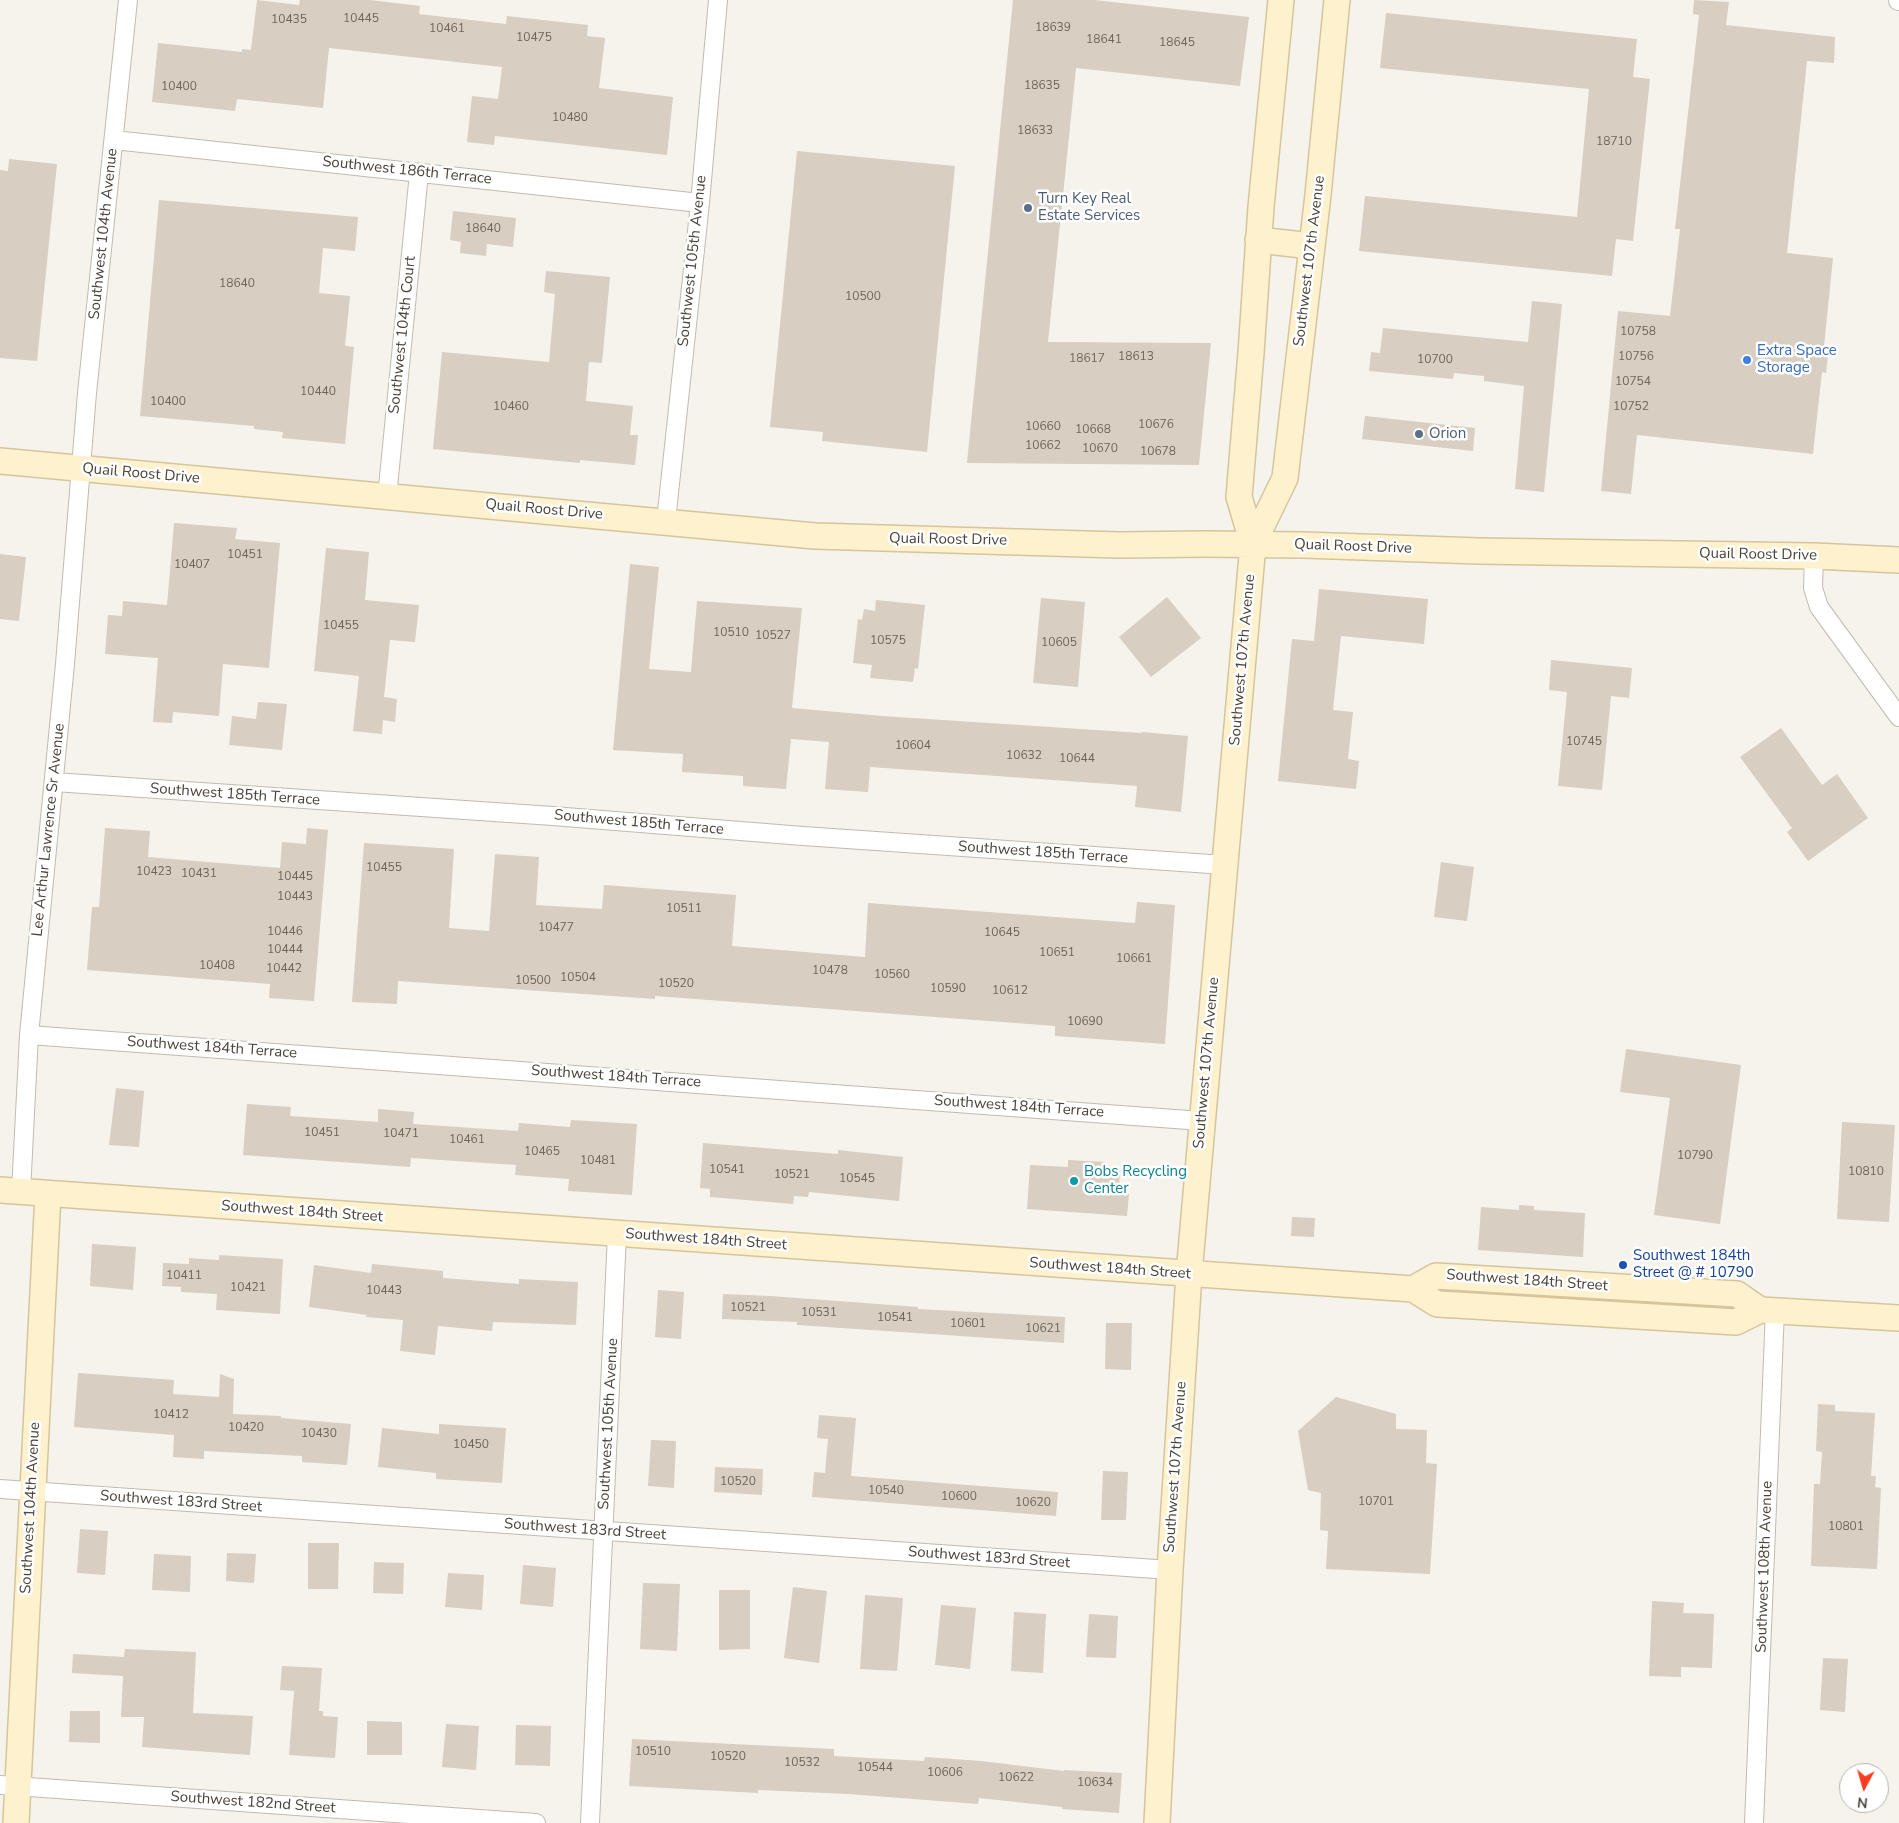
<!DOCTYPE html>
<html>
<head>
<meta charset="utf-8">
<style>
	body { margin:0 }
	#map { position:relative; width:1899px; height:1823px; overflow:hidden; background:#f6f3ec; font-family:"Nunito Sans",sans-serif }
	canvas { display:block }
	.north { position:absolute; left:1839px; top:1763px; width:50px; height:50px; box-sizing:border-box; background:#fff; border:1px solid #b7b4b0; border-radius:50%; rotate:186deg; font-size:14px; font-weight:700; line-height:20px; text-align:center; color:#4b4339 }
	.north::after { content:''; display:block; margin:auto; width:18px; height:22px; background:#f93c1f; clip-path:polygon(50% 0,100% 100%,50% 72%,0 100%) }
</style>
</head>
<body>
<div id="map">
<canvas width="1899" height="1823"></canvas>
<div class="north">N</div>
</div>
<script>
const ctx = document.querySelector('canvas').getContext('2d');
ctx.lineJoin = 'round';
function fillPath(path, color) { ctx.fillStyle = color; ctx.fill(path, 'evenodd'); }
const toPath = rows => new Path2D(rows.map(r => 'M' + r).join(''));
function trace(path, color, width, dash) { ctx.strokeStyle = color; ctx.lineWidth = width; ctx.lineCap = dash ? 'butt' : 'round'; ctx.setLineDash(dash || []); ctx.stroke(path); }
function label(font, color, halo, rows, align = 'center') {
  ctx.font = font + ' "Nunito Sans",sans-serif'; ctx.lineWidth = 5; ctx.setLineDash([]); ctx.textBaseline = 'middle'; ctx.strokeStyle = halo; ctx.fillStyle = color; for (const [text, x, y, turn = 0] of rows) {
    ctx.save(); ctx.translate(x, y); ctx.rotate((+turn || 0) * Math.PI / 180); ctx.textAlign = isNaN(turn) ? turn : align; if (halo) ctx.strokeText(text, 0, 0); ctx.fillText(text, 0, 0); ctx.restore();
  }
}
fillPath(toPath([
	[257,0,299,5,300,0,370,0,420,6,419,14,506,24,507,16,588,25,587,36,605,38,599,88,673,97,667,155,495,136,494,145,467,142,472,96,498,99,502,67,329,48,323,108,237,99,235,111,152,102,158,43,242,52,242,49,251,50],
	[1013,0,1094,0,1249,17,1240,86,1076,68,1048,342,1211,343,1199,465,967,463],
	[1694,0,1729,2,1726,25,1835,37,1834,63,1807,61,1787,253,1833,258,1824,346,1829,347,1826,373,1822,372,1813,454,1637,435,1631,494,1601,491,1618,311,1670,316,1680,229,1675,229,1699,15,1693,14],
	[1386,13,1637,39,1633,77,1650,79,1633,241,1616,239,1612,276,1359,251,1365,196,1577,217,1589,89,1380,68],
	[797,151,955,166,927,452,822,441,823,432,770,427],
	[9,159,57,164,37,361,0,358,0,170,8,171],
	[159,200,358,217,355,251,323,248,319,293,350,296,345,346,354,347,345,444,282,438,283,432,254,429,254,426,140,416],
	[453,211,516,218,513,247,487,244,486,256,460,253,461,242,450,240],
	[546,271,610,277,602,363,589,362,586,401,633,406,630,435,638,435,635,465,580,460,580,463,433,449,442,352,549,362,555,294,544,292],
	[1532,301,1562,304,1544,492,1515,489,1524,386,1484,381,1484,376,1454,373,1453,379,1369,371,1371,352,1380,353,1383,328,1528,342],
	[1365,416,1475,428,1473,451,1362,439],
	[174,523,237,528,235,539,280,543,269,668,223,664,219,716,173,712,172,723,153,722,158,658,105,654,108,615,122,616,123,601,167,605],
	[326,548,369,552,365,600,419,605,415,642,390,640,384,697,397,699,395,722,383,720,382,734,353,731,359,676,314,671],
	[0,554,26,557,19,621,0,619],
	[630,564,659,567,649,669,691,672,697,601,802,608,792,708,882,716,1142,733,1142,732,1188,736,1181,812,1135,807,1137,786,870,767,868,792,825,789,829,742,791,739,786,789,743,786,743,776,682,772,683,754,613,750],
	[1319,589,1428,599,1424,644,1341,636,1333,710,1353,712,1348,759,1359,761,1356,789,1278,781,1292,639,1314,641],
	[1167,597,1201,638,1151,677,1119,637],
	[1041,598,1085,602,1078,687,1033,683],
	[876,600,925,605,918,669,915,668,913,682,870,678,872,665,853,663,858,619,862,620,864,609,875,611],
	[1551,660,1632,668,1629,698,1611,696,1602,790,1558,786,1567,692,1549,690],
	[258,702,287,704,282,750,229,745,232,716,256,719],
	[1781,728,1822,785,1837,774,1868,818,1808,861,1787,832,1792,828,1740,757],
	[105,828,150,831,148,857,280,868,282,842,306,844,307,828,328,830,314,1001,269,998,270,984,87,970,92,907,99,907],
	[364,843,454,849,449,928,489,931,495,854,539,857,536,905,602,909,604,885,736,895,732,946,865,957,868,903,1135,923,1137,902,1175,905,1165,1044,1055,1036,1055,1026,655,996,655,999,398,981,397,1004,352,1002],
	[1441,862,1474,867,1467,921,1434,917],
	[1626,1049,1741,1065,1720,1224,1654,1215,1670,1098,1620,1092],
	[116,1088,144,1091,139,1147,109,1145],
	[247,1104,291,1107,290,1116,378,1122,378,1109,414,1112,413,1124,518,1131,519,1123,570,1127,571,1120,637,1124,632,1195,568,1191,569,1179,515,1175,516,1165,411,1158,410,1167,243,1155],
	[1842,1122,1895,1125,1889,1222,1837,1219],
	[703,1143,838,1154,838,1150,903,1157,899,1201,809,1192,808,1197,794,1196,793,1204,710,1197,710,1189,700,1188],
	[1068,1160,1105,1162,1104,1168,1120,1169,1119,1193,1129,1194,1127,1216,1027,1209,1030,1165,1068,1167],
	[1519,1205,1534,1206,1534,1210,1585,1213,1583,1257,1478,1250,1481,1207,1519,1210],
	[1292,1217,1315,1218,1314,1237,1291,1236],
	[92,1244,136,1247,133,1290,90,1286],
	[219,1255,283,1259,280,1314,216,1310,217,1294,181,1292,181,1287,162,1286,163,1263,189,1264,189,1258,219,1260],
	[372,1264,443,1271,443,1278,519,1284,519,1279,578,1282,576,1325,493,1322,492,1331,438,1326,435,1355,400,1351,403,1320,366,1317,367,1315,309,1307,314,1265,371,1273],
	[658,1290,684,1292,681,1339,655,1337],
	[723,1294,771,1296,918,1307,918,1309,1065,1317,1064,1343,797,1325,797,1322,722,1319],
	[1106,1323,1132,1323,1131,1370,1105,1369],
	[78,1373,174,1380,173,1394,219,1397,220,1374,234,1379,233,1414,281,1416,281,1418,351,1424,347,1465,302,1462,302,1456,204,1451,204,1459,173,1457,174,1435,74,1427],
	[1336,1397,1396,1414,1396,1429,1427,1430,1426,1463,1437,1464,1430,1574,1326,1569,1328,1531,1320,1530,1321,1493,1308,1490,1298,1431],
	[1818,1404,1835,1405,1835,1411,1875,1413,1871,1476,1876,1476,1875,1487,1881,1488,1877,1569,1811,1566,1814,1484,1820,1484,1822,1452,1816,1451],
	[819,1415,856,1418,851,1476,1058,1492,1056,1516,812,1497,814,1472,825,1473,828,1439,817,1438],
	[439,1424,506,1428,502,1483,436,1479,436,1473,378,1467,382,1428,439,1434],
	[651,1440,676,1441,674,1488,648,1486],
	[715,1467,763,1469,762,1495,714,1492],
	[1103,1471,1128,1472,1126,1520,1101,1520],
	[80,1529,108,1531,105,1575,77,1573],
	[308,1543,339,1543,338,1589,308,1589],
	[227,1553,256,1554,254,1583,226,1581],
	[154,1554,191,1556,190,1592,152,1590],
	[374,1562,404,1563,403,1594,373,1593],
	[523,1565,556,1568,553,1607,520,1604],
	[448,1573,484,1575,482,1610,445,1607],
	[643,1583,680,1584,677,1651,640,1649],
	[793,1587,827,1591,819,1663,784,1658],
	[719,1590,750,1590,750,1649,719,1650],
	[865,1595,903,1598,897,1671,860,1669],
	[1652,1601,1684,1603,1683,1613,1714,1614,1712,1668,1681,1667,1681,1677,1649,1676],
	[941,1605,976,1608,970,1669,935,1665],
	[1014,1612,1046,1614,1043,1673,1011,1671],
	[1089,1614,1118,1616,1116,1658,1086,1657],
	[125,1649,196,1652,193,1713,253,1716,250,1755,142,1747,144,1717,121,1717,123,1676,72,1673,73,1654,124,1657],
	[1823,1658,1848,1659,1845,1712,1820,1710],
	[282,1666,322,1668,319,1711,323,1711,323,1716,338,1717,335,1758,289,1755,294,1691,280,1690],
	[70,1711,100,1711,100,1743,69,1742],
	[367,1721,402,1722,402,1755,367,1755],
	[446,1724,479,1726,476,1770,442,1767],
	[516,1725,551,1726,550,1766,515,1765],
	[632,1739,834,1749,834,1756,924,1761,925,1757,981,1761,1064,1771,1064,1770,1122,1773,1119,1813,1062,1809,1062,1807,979,1798,978,1804,848,1794,758,1790,758,1793,629,1786]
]), '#d8cec1');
const street = toPath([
	[1898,1,1898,0],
	[114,140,700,203],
	[387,497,419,173],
	[666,521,700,203,718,0],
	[1814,556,1813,588,1819,607,1899,717],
	[54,782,553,816,803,836,1225,865],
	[29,1035,1202,1121],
	[21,1192,29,1035,65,664,87,393,128,0],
	[0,1489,1170,1570],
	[0,1785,536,1823],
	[590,1823,617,1234],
	[1754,1823,1775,1310]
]);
const secondary = toPath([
	[1258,240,1312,246],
	[0,461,815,536,1119,545,1205,544,1304,545,1479,551,1814,556,1899,560],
	[1253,544,1285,478,1318,195,1337,0],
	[0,1190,1413,1289,1437,1304,1456,1305,1736,1322,1760,1310],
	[1413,1289,1436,1276,1737,1294,1760,1310,1899,1318],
	[16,1823,48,1194],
	[1157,1823,1170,1570,1189,1274,1253,544,1239,497,1251,353,1261,207,1281,0]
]);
trace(street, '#c2baae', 20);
trace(secondary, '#d5c59c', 28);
trace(street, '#fff', 18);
trace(secondary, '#fef1cd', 25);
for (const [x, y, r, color] of [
	[1028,208,5,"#5c6f8a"],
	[1747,360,5,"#3f7fe0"],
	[1419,434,5,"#5c6f8a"],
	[1074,1181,5,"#0f9aa8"],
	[1623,1265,5,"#1a4fb4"]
]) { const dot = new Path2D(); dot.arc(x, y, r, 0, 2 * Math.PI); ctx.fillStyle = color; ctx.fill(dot); trace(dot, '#fff', 2); }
label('12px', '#6e665b', null, [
	["10445",361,19],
	["10435",289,20],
	["18639",1053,28],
	["10461",447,29],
	["10475",534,38],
	["18641",1104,40],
	["18645",1177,43],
	["18635",1042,86],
	["10400",179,87],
	["10480",570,118],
	["18633",1035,131],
	["18710",1614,142],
	["18640",483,229],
	["18640",237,284],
	["10500",863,297],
	["10758",1638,332],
	["18613",1136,357],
	["10756",1636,357],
	["18617",1087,359],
	["10700",1435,360],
	["10754",1633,382],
	["10440",318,392],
	["10400",168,402],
	["10460",511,407],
	["10752",1631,407],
	["10676",1156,425],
	["10660",1043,427],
	["10668",1093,430],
	["10662",1043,446],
	["10670",1100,449],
	["10678",1158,452],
	["10451",245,555],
	["10407",192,565],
	["10455",341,626],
	["10510",731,633],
	["10527",773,636],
	["10575",888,641],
	["10605",1059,643],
	["10745",1584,742],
	["10604",913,746],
	["10632",1024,756],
	["10644",1077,759],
	["10455",384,868],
	["10423",154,872],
	["10431",199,874],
	["10445",295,877],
	["10443",295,897],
	["10511",684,909],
	["10477",556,928],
	["10446",285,932],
	["10645",1002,933],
	["10444",285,950],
	["10651",1057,953],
	["10661",1134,959],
	["10408",217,966],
	["10442",284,969],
	["10478",830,971],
	["10560",892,975],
	["10504",578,978],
	["10500",533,981],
	["10520",676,984],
	["10590",948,989],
	["10612",1010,991],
	["10690",1085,1022],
	["10451",322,1133],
	["10471",401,1134],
	["10461",467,1140],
	["10465",542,1152],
	["10790",1695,1156],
	["10481",598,1161],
	["10541",727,1170],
	["10810",1866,1172],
	["10521",792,1175],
	["10545",857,1179],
	["10411",184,1276],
	["10421",248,1288],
	["10443",384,1291],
	["10521",748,1308],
	["10531",819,1313],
	["10541",895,1318],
	["10601",968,1324],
	["10621",1043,1329],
	["10412",171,1415],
	["10420",246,1428],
	["10430",319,1434],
	["10450",471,1445],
	["10520",738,1482],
	["10540",886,1491],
	["10600",959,1497],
	["10701",1376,1502],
	["10620",1033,1503],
	["10801",1846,1527],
	["10510",653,1752],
	["10520",728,1757],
	["10532",802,1763],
	["10544",875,1768],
	["10606",945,1773],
	["10622",1016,1778],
	["10634",1095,1783]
]);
label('15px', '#4b4339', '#fff', [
	["Southwest 186th Terrace",407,171,6],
	["Southwest 104th Avenue",104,234,-84],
	["Southwest 105th Avenue",693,261,-84],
	["Southwest 107th Avenue",1310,261,-83],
	["Southwest 104th Court",403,335,-84],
	["Quail Roost Drive",141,474,5],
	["Quail Roost Drive",544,510,5],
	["Quail Roost Drive",948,540,1],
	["Quail Roost Drive",1353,547,2],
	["Quail Roost Drive",1758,555,1],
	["Southwest 107th Avenue",1243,660,-85],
	["Southwest 185th Terrace",235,795,4],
	["Southwest 185th Terrace",639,823,5],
	["Lee Arthur Lawrence Sr Avenue",49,830,-84],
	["Southwest 185th Terrace",1043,853,4],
	["Southwest 184th Terrace",212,1048,4],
	["Southwest 107th Avenue",1207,1063,-85],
	["Southwest 184th Terrace",616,1077,4],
	["Southwest 184th Terrace",1019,1107,4],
	["Southwest 184th Street",302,1212,4],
	["Southwest 184th Street",706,1240,4],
	["Southwest 184th Street",1110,1269,4],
	["Southwest 184th Street",1527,1281,4],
	["Southwest 105th Avenue",609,1424,-87],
	["Southwest 107th Avenue",1176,1467,-86],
	["Southwest 183rd Street",181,1502,4],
	["Southwest 104th Avenue",31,1508,-87],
	["Southwest 183rd Street",585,1530,4],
	["Southwest 183rd Street",989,1558,4],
	["Southwest 108th Avenue",1765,1567,-88],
	["Southwest 182nd Street",253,1803,4]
]);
label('15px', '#4e5e75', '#fff', [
	["Turn Key Real",1038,199],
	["Estate Services",1038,216],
	["Orion",1429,434]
], 'left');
label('15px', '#366cbe', '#fff', [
	["Extra Space",1757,351],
	["Storage",1757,368]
], 'left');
label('15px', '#0d838f', '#fff', [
	["Bobs Recycling",1084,1172],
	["Center",1084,1189]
], 'left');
label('15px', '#164399', '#fff', [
	["Southwest 184th",1633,1256],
	["Street @ # 10790",1633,1273]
], 'left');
</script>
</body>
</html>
